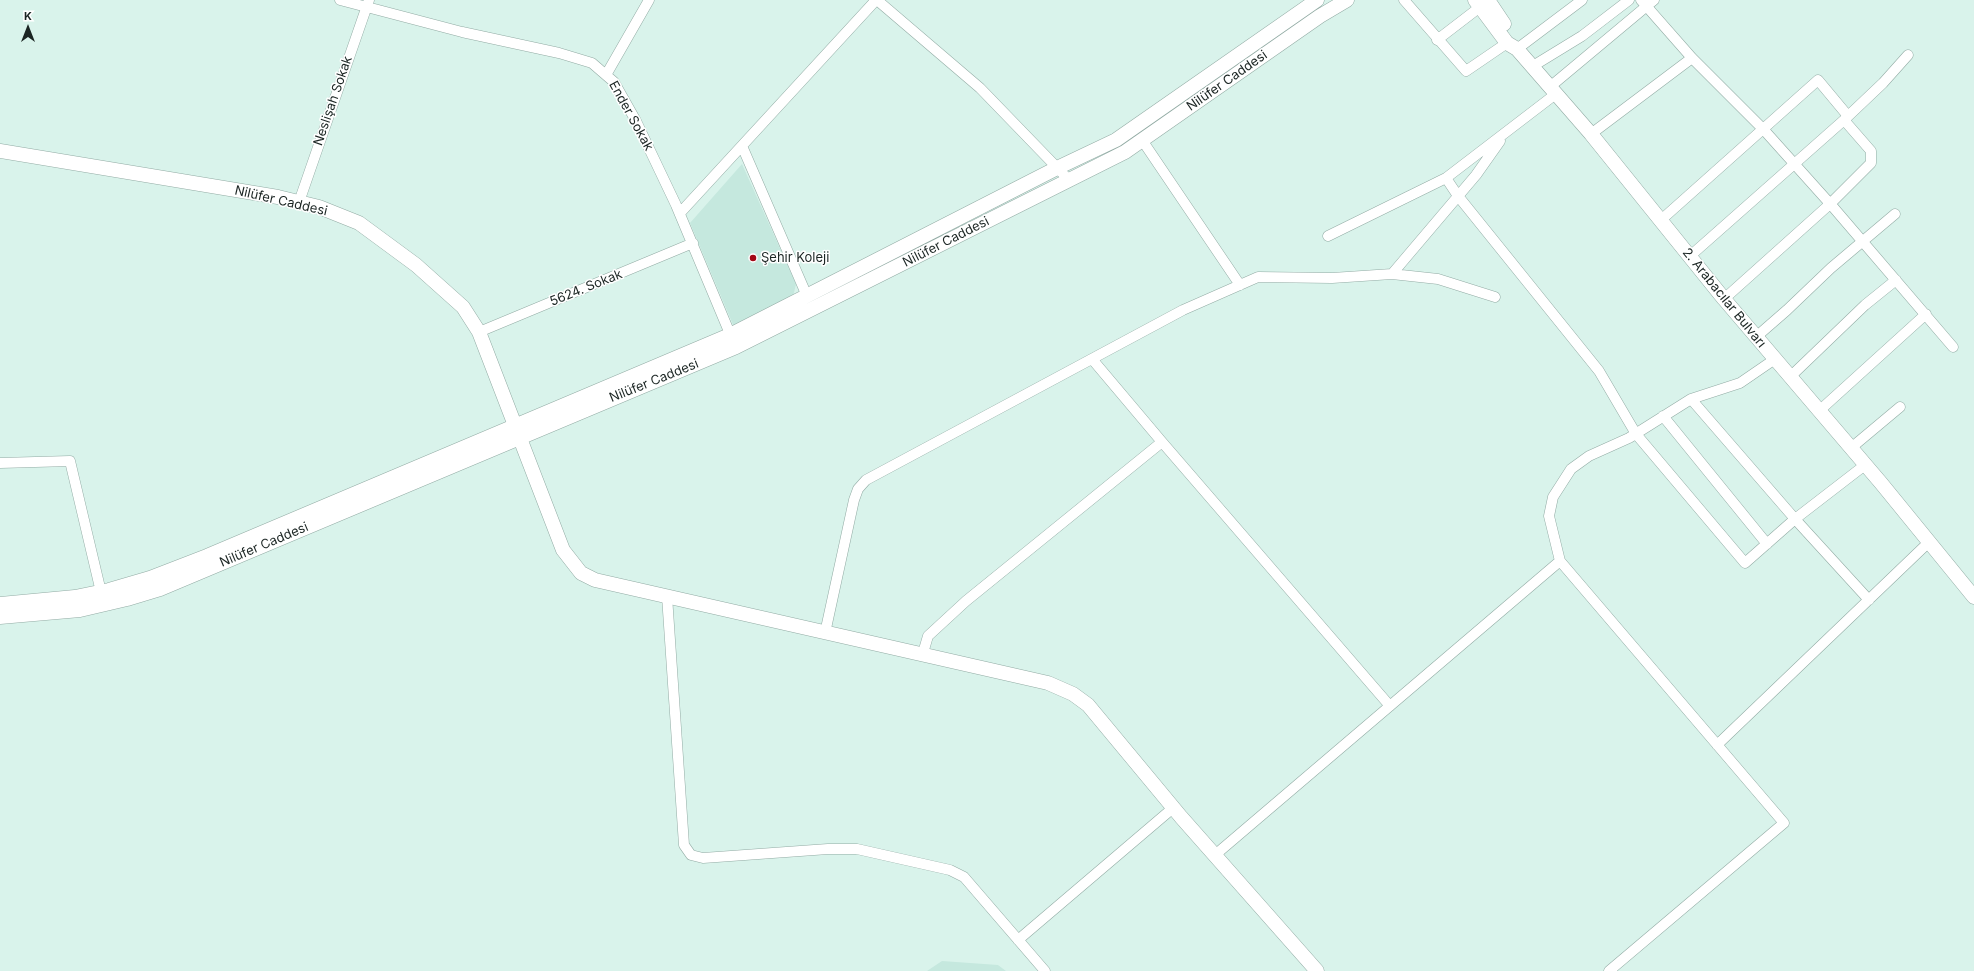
<!DOCTYPE html>
<html>
<head>
<meta charset="utf-8">
<style>
	body { margin:0 }
	#map { position:relative; width:1974px; height:971px; overflow:hidden; background:#d9f3eb; font-family:Inter,sans-serif }
	canvas { display:block }
	.north { position:absolute; left:8px; top:8px; width:40px; height:40px; -webkit-text-stroke:3px #fff; paint-order:stroke; rotate:0deg; font-size:11px; font-weight:700; line-height:16px; text-align:center; color:#1b2523 }
	.north::after { content:''; display:block; margin:auto; width:14px; height:18px; background:#1b2523; clip-path:polygon(50% 0,100% 100%,50% 72%,0 100%) }
</style>
</head>
<body>
<div id="map">
<canvas width="1974" height="971"></canvas>
<div class="north">K</div>
</div>
<script>
const ctx = document.querySelector('canvas').getContext('2d');
ctx.lineJoin = 'round';
function fillPath(path, color) { ctx.fillStyle = color; ctx.fill(path, 'evenodd'); }
const toPath = rows => new Path2D(rows.map(r => 'M' + r).join(''));
function trace(path, color, width, dash) { ctx.strokeStyle = color; ctx.lineWidth = width; ctx.lineCap = dash ? 'butt' : 'round'; ctx.setLineDash(dash || []); ctx.stroke(path); }
function label(font, color, halo, rows, align = 'center') {
  ctx.font = font + ' Inter,sans-serif'; ctx.lineWidth = 3; ctx.setLineDash([]); ctx.textBaseline = 'middle'; ctx.strokeStyle = halo; ctx.fillStyle = color; for (const [text, x, y, turn = 0] of rows) {
    ctx.save(); ctx.translate(x, y); ctx.rotate((+turn || 0) * Math.PI / 180); ctx.textAlign = isNaN(turn) ? turn : align; if (halo) ctx.strokeText(text, 0, 0); ctx.fillText(text, 0, 0); ctx.restore();
  }
}
fillPath(toPath([
	[742,164,796,284,793,297,734,327,690,223],
	[942,961,998,965,1006,971,927,971]
]), '#c5e8de');
const street = toPath([
	[340,0,462,32,559,53,592,63,614,82,636,121,676,205,733,341],
	[877,0,980,88,1069,180],
	[1404,0,1466,71,1507,43],
	[1641,0,1692,58,1764,130,1833,207,1953,347],
	[1437,40,1480,7],
	[1517,49,1582,0],
	[1533,66,1582,36,1629,0],
	[606,75,649,0],
	[1551,86,1654,0],
	[1591,134,1692,58],
	[1142,140,1240,285],
	[742,146,807,296],
	[1446,178,1458,196,1599,371,1636,434,1745,563,1795,519,1865,465],
	[299,202,369,0],
	[680,213,876,0],
	[1661,220,1818,80,1848,116],
	[1328,236,1446,178,1557,93],
	[1689,257,1844,120,1883,83,1908,55],
	[1392,274,1476,175,1500,141],
	[1724,299,1830,204,1871,163,1871,151,1844,120],
	[479,332,693,243],
	[1756,337,1787,310,1831,268,1895,214],
	[1092,359,1162,442,1390,706],
	[1790,377,1865,305,1896,280],
	[1691,399,1795,519,1869,600],
	[1819,411,1926,314],
	[1663,416,1767,544],
	[1851,448,1900,407],
	[0,463,70,461,101,592],
	[667,596,684,845,691,855,703,858,828,849,857,849,950,870,964,877,1045,971],
	[825,633,854,500,858,489,866,480,1183,310,1258,277,1332,278,1392,274,1438,279,1495,297],
	[923,653,928,636,966,601,1162,442],
	[1717,745,1929,542],
	[1215,855,1560,561],
	[1018,940,1173,808],
	[1609,971,1784,823,1560,561,1549,516,1553,497,1571,469,1589,456,1629,438,1691,399,1740,383,1775,359]
]);
const secondary = toPath([
	[1475,0,1507,43,1517,49,1591,134,1724,299,1881,483,1974,597],
	[1488,0,1504,24],
	[0,151,278,197,319,207,359,223,416,265,463,307,479,332,563,550,581,573,595,580,1048,683,1073,694,1088,705,1181,817,1317,971],
	[0,604,75,597,109,590,150,578,207,556,730,335,1057,168,1116,140,1317,0],
	[0,617,80,610,127,599,160,589,736,347,1125,152,1320,16,1347,0]
]);
trace(street, '#92aba4', 11);
trace(secondary, '#92aba4', 15);
trace(street, '#fff', 10);
trace(secondary, '#fff', 14);
for (const [x, y, r, color] of [
	[753,258,4,"#a30815"]
]) { const dot = new Path2D(); dot.arc(x, y, r, 0, 2 * Math.PI); ctx.fillStyle = color; ctx.fill(dot); trace(dot, '#fff', 1.5); }
label('13px', '#1b2523', '#fff', [
	["Nilüfer Caddesi",1227,81,-35],
	["Neslişah Sokak",333,101,-71],
	["Ender Sokak",631,116,61],
	["Nilüfer Caddesi",281,201,13],
	["Nilüfer Caddesi",946,242,-27],
	["5624. Sokak",586,288,-22],
	["2. Arabacılar Bulvarı",1724,298,51],
	["Nilüfer Caddesi",654,381,-22],
	["Nilüfer Caddesi",264,545,-23]
]);
label('13px', '#1b2523', '#fff', [
	["Şehir Koleji",761,258]
], 'left');
</script>
</body>
</html>
